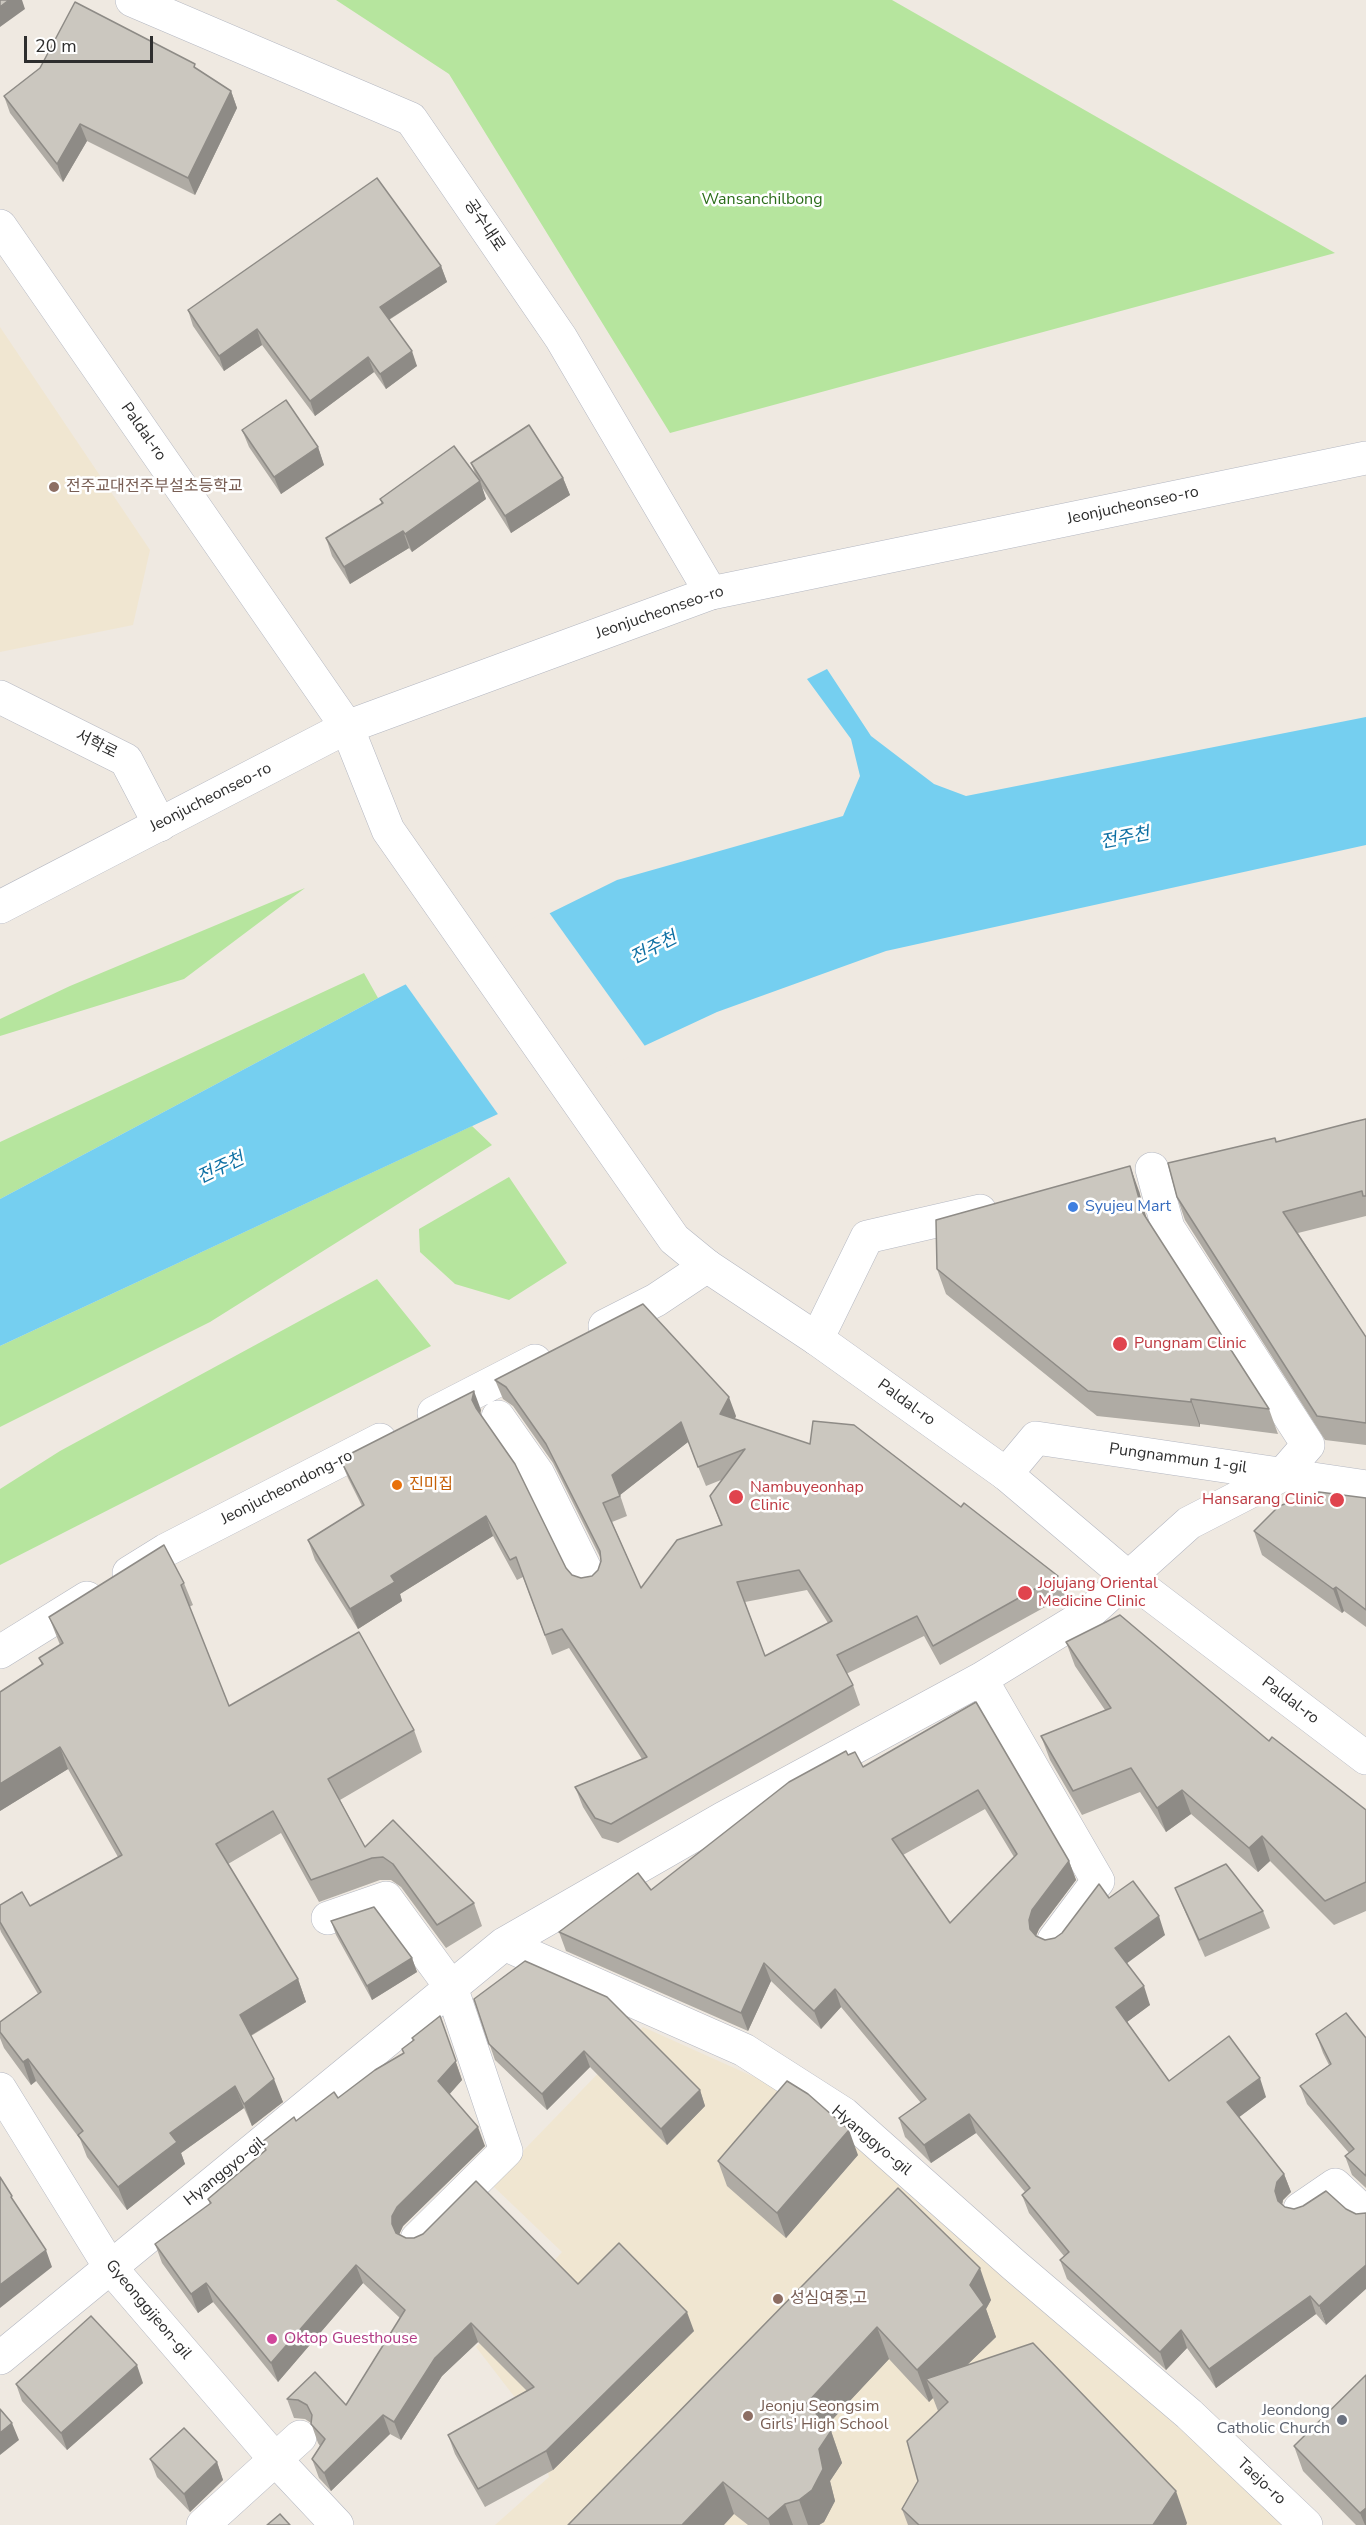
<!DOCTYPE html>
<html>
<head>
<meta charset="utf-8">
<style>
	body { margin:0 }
	#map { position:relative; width:1366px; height:2525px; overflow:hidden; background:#efe9e1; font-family:"Nunito Sans",sans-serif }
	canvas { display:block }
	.scale { position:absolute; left:24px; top:36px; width:129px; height:27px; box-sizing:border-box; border:3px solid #2e2e2e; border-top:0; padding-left:8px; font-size:18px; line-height:21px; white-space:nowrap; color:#2e2e2e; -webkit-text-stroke:4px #fff; paint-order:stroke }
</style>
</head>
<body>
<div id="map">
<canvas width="1366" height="2525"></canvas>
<div class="scale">20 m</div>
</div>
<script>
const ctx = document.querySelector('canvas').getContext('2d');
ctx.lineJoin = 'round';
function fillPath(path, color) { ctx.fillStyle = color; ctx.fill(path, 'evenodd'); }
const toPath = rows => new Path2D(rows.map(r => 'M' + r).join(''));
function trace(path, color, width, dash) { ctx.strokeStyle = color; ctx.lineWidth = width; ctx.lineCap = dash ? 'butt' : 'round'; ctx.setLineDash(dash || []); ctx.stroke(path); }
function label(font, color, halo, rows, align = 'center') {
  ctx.font = font + ' "Nunito Sans","Noto Sans KR",sans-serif'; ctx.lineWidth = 5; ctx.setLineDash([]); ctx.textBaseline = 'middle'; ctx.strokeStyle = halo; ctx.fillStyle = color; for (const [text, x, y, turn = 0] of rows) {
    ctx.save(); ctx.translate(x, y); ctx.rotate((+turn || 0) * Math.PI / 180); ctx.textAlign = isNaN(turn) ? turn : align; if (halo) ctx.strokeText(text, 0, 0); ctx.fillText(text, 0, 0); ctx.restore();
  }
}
fillPath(toPath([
	[0,327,150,550,133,625,0,652],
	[643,2027,821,2107,1246,2488,1283,2525,495,2525,549,2477,540,2430,476,2347,562,2252,491,2184]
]), '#f0e6d1');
fillPath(toPath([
	[336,0,892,0,1335,253,670,433,449,74],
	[305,888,184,979,0,1036,0,1019,70,986],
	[364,973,378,998,0,1199,0,1142],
	[472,1126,492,1145,210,1322,0,1427,0,1346],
	[509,1177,567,1263,509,1300,455,1284,420,1252,419,1229],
	[377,1279,431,1346,0,1565,0,1489,60,1451]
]), '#b6e59e');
fillPath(toPath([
	[827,669,871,736,934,784,966,796,1366,717,1366,845,886,951,717,1012,0,1346,0,1199,378,998,617,880,843,816,860,776,851,739,807,679]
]), '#75cff0');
fillPath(toPath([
	[548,911,647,1049,500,1117,404,982]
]), '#efe9e1');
const minor = toPath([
	[132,0,411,119,561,338,711,593],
	[0,697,126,760,160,825],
	[605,1326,656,1300,707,1266],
	[817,1339,867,1237,980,1211],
	[434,1413,535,1361],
	[498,1417,538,1474,590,1579],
	[1006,1474,1036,1438,1366,1487],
	[129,1573,166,1550,380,1440],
	[0,1652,87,1598],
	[981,1679,1098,1881,1054,1940],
	[328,1918,386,1898,451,1987,506,2151,417,2239],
	[504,1944,744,2050,844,2114,1014,2265,1189,2414,1306,2525],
	[0,2089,110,2267,275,2459,337,2525],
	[1300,2209,1335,2185,1366,2214],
	[0,2358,504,1944,722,1819,981,1679,1089,1613,1189,1523,1282,1475,1308,1445,1168,1228,1152,1169],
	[203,2525,300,2437]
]);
const tertiary = toPath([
	[0,226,347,727,388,830,674,1239,707,1266,817,1339,1006,1474,1129,1578,1366,1758],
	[0,907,347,727,711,593,1366,458]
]);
trace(minor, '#b4b7c1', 34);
trace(tertiary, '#b4b7c1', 34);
trace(minor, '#fff', 33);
trace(tertiary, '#fff', 33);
fillPath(toPath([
	[196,68,231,91,237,108,195,195,87,141,63,182,10,113,4,96],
	[441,266,447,282,389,320,417,366,386,389,374,372,315,416,262,345,224,371,193,326,188,310],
	[242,430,318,447,324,465,281,494,249,447],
	[471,463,563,478,570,495,511,533,482,487,486,499,412,552,409,548,350,584,332,556,326,538,382,504,380,499,476,476],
	[1366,1119,1366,1216,1298,1233,1366,1337,1366,1445,1325,1440,1185,1220,1177,1197,1276,1142],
	[1139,1191,1146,1218,1269,1409,1278,1434,1200,1424,1200,1427,1097,1416,946,1294,937,1269],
	[495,1380,736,1416,735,1419,961,1507,1058,1576,1065,1596,940,1665,924,1636,846,1674,853,1685,860,1705,618,1843,602,1838,583,1807,575,1787,642,1759,569,1648,552,1655,523,1577,517,1580,493,1536,400,1594,402,1601,358,1629,315,1560,308,1540,362,1506,348,1478,340,1459,481,1410,480,1415,566,1568,572,1575,581,1578,592,1576,598,1570,601,1561,601,1559,553,1463,513,1406,503,1399],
	[688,1442,706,1486,721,1480,710,1496,721,1525,641,1588,612,1522,627,1516,620,1495],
	[807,1590,828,1623,765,1656,745,1602],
	[1366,1498,1366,1627,1344,1611,1342,1613,1262,1555,1254,1531],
	[184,1583,193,1605,189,1607,229,1706,414,1730,422,1752,340,1800,365,1847,474,1903,482,1926,446,1948,401,1887,391,1880,380,1880,319,1902,281,1833,228,1864,298,1979,306,2002,251,2036,283,2102,252,2126,244,2108,181,2153,185,2164,127,2210,87,2157,80,2139,36,2081,31,2085,4,2048,0,2038,0,2022,38,1994,1,1932,0,1929,0,1905,30,1906,118,1857,68,1769,0,1811,42,1665,39,1658,60,1645,49,1617],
	[1066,1642,1269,1741,1366,1810,1366,1911,1334,1925,1270,1861,1258,1872,1191,1814,1166,1832,1140,1792,1082,1815,1050,1760,1041,1736,1105,1710,1075,1666],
	[976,1702,1069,1861,1076,1880,1039,1929,1036,1936,1045,1940,1055,1938,1109,1898,1165,1935,1126,1963,1150,2005,1127,2022,1169,2081,1266,2097,1239,2117,1284,2174,1291,2192,1283,2200,1282,2205,1326,2325,1316,2314,1216,2388,1187,2348,1166,2370,1067,2279,1060,2260,1064,2256,1029,2213,1022,2195,1025,2192,976,2133,931,2163,905,2137,899,2118,921,2103,841,2007,821,2029,771,1981,748,2031,566,1951,559,1932,651,1890,848,1755,863,1767],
	[985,1809,1014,1857,950,1923,903,1855],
	[1175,1888,1263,1911,1270,1928,1205,1957,1182,1905],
	[331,1921,412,1958,417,1972,372,2000,336,1935],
	[474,1999,700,2090,705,2106,667,2145,590,2067,547,2110,495,2060],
	[440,2016,462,2080,449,2095,485,2146,403,2226,399,2234,406,2238,578,2284,694,2331,553,2470,485,2507,455,2454,448,2435,527,2391,478,2342,442,2376,401,2440,390,2434,331,2491,319,2478,312,2459,320,2446,318,2443,311,2423,305,2419,294,2418,287,2399,346,2405,400,2318,363,2283,278,2382,213,2302,198,2313,162,2263,155,2244,210,2204,208,2199,265,2150,262,2142,296,2121,338,2098,403,2053,402,2049,413,2041,412,2038],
	[1316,2034,1366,2038,1366,2188,1352,2175,1345,2156,1349,2153,1307,2104,1300,2086,1329,2065,1323,2053],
	[858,2155,786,2238,727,2186,718,2161],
	[898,2188,991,2300,986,2309,996,2337,967,2365,1187,2523,1186,2525,908,2525,902,2509,918,2481,938,2411,933,2398,929,2402,889,2359,826,2426,831,2431,842,2463,830,2481,835,2501,824,2522,819,2525,748,2525,734,2514,568,2525],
	[1366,2375,1366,2525,1356,2525,1303,2471,1294,2446],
	[143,2383,67,2450,22,2401,16,2384],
	[150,2459,217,2462,223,2480,190,2512,157,2477]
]), '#afaba4');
fillPath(toPath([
	[9,0,22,0,25,9,0,27,0,7],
	[231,91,237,108,195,195,188,178],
	[80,124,87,141,63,182,57,164],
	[441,266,447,282,385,322,380,307],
	[257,329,262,345,224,371,219,356],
	[412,351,417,366,386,389,380,374],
	[368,357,374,372,315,416,310,401],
	[318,447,324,465,281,494,274,477],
	[563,478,570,495,511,533,505,516],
	[480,481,486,499,412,552,405,534],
	[403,531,409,548,350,584,344,567],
	[1130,1166,1139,1191,1152,1238,1143,1213],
	[474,1391,481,1410,479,1419,472,1400],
	[729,1397,736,1416,727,1433,720,1414],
	[1191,1399,1200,1424,1200,1427,1191,1402],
	[681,1422,688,1442,620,1495,612,1475],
	[486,1516,493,1536,400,1594,402,1601,358,1629,350,1609,391,1576],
	[1336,1587,1344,1611,1342,1613,1333,1589],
	[60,1747,68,1769,0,1811,0,1784],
	[1182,1790,1191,1814,1166,1832,1157,1808],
	[1262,1836,1270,1861,1258,1872,1249,1848],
	[1069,1861,1076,1880,1039,1929,1035,1938,1030,1929,1029,1920,1032,1910],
	[1159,1916,1165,1935,1122,1967,1115,1948],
	[412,1958,417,1972,372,2000,367,1986],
	[764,1963,771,1981,748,2031,741,2013],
	[298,1979,306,2002,248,2037,240,2015],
	[1144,1986,1150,2005,1123,2025,1116,2007],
	[835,1989,841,2007,821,2029,814,2011],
	[440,2016,462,2080,444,2100,438,2081],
	[584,2051,590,2067,547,2110,542,2094],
	[28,2059,36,2081,31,2085,23,2062],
	[1260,2078,1266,2097,1234,2121,1227,2102],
	[274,2079,283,2102,252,2126,244,2104],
	[235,2086,244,2108,181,2153,185,2164,127,2210,118,2187,170,2133],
	[700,2090,705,2106,667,2145,661,2129],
	[969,2114,976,2133,931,2163,924,2145],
	[478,2127,485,2146,403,2226,399,2235,399,2243,392,2224,392,2216,397,2207],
	[849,2130,858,2155,786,2238,777,2213],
	[1284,2174,1291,2192,1283,2200,1281,2210,1275,2191,1277,2182],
	[46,2250,52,2267,0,2308,0,2285],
	[356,2265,363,2283,278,2382,271,2363],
	[1366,2265,1366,2289,1326,2325,1319,2306],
	[980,2268,991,2300,986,2309,996,2337,939,2392,926,2379,933,2398,929,2402,917,2370,970,2285],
	[206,2283,213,2302,198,2313,191,2294],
	[1310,2296,1316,2314,1216,2388,1209,2369],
	[687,2312,694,2331,553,2470,546,2451],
	[471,2323,478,2342,442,2376,401,2440,394,2422,435,2358],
	[877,2327,889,2359,819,2434,807,2403],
	[1181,2330,1187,2348,1166,2370,1160,2352],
	[137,2365,143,2383,67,2450,61,2433],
	[383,2415,390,2434,331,2491,324,2473],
	[12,2423,19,2440,0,2455,0,2433],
	[831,2431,842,2463,830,2481,835,2501,824,2522,819,2525,808,2525,799,2500,819,2449],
	[217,2462,223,2480,190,2512,184,2494],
	[723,2482,734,2514,724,2525,682,2525],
	[1176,2491,1187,2523,1186,2525,1153,2525],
	[785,2504,793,2525,770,2525,768,2519],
	[1366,2508,1366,2525,1365,2525,1360,2513]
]), '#8e8b86');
const building = toPath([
	[0,0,9,0,0,7,0,0],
	[75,2,195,64,194,67,231,91,188,178,80,124,57,164,4,96,40,68,75,2],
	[377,178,441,266,380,307,412,351,380,374,368,357,310,401,257,329,219,356,188,310,377,178],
	[286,400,318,447,274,477,242,430,286,400],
	[529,425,563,478,505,516,471,463,529,425],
	[454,446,480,481,405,534,403,531,344,567,326,538,383,503,380,499,454,446],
	[1366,1119,1366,1196,1363,1196,1362,1191,1283,1212,1366,1337,1366,1423,1317,1416,1177,1197,1168,1163,1275,1138,1276,1142,1353,1122,1366,1119],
	[1130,1166,1143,1213,1269,1409,1191,1399,1191,1402,1088,1391,937,1269,936,1220,1130,1166],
	[643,1304,729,1397,720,1414,810,1444,813,1421,854,1425,961,1507,964,1503,1058,1576,933,1646,917,1616,837,1655,853,1685,611,1824,595,1818,575,1787,647,1757,562,1629,545,1635,516,1557,510,1560,486,1516,391,1576,395,1582,350,1609,308,1540,364,1505,340,1459,474,1391,472,1400,476,1408,515,1464,566,1568,572,1575,581,1578,592,1576,598,1570,601,1561,600,1551,546,1444,506,1387,495,1380,643,1304],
	[681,1422,698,1467,745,1449,710,1496,722,1525,677,1540,641,1588,603,1503,620,1496,612,1475,681,1422],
	[799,1570,832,1621,765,1656,737,1582,799,1570],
	[1319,1492,1366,1498,1366,1610,1336,1587,1333,1589,1254,1531,1279,1506,1319,1492],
	[164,1545,184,1583,181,1585,229,1706,359,1632,414,1730,328,1779,365,1847,393,1820,474,1903,437,1925,393,1864,383,1857,372,1858,311,1880,273,1811,216,1844,298,1979,240,2015,274,2079,244,2104,235,2086,170,2133,177,2142,118,2187,78,2135,83,2131,28,2059,23,2062,0,2032,0,2022,41,1992,0,1922,0,1905,22,1892,30,1906,122,1855,60,1747,0,1784,0,1692,43,1664,39,1658,63,1643,49,1617,164,1545],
	[1120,1615,1269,1741,1272,1737,1366,1810,1366,1882,1325,1901,1262,1836,1249,1848,1182,1790,1157,1808,1131,1768,1073,1791,1041,1736,1111,1708,1066,1642,1120,1615],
	[976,1702,1069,1861,1032,1910,1029,1920,1030,1929,1036,1936,1045,1940,1055,1938,1062,1933,1099,1884,1109,1898,1133,1881,1159,1916,1115,1948,1144,1986,1116,2007,1169,2081,1229,2036,1260,2078,1227,2102,1284,2174,1277,2182,1275,2191,1278,2201,1285,2207,1294,2209,1303,2206,1326,2191,1346,2209,1356,2214,1366,2213,1366,2265,1319,2306,1310,2296,1209,2369,1181,2330,1160,2352,1060,2260,1069,2252,1022,2195,1030,2188,969,2114,924,2145,899,2118,926,2099,835,1989,814,2011,764,1963,741,2013,559,1932,638,1873,651,1890,789,1782,846,1751,848,1755,855,1752,863,1767,976,1702],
	[978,1790,1017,1854,950,1923,892,1839,978,1790],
	[1226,1864,1263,1911,1199,1940,1175,1888,1226,1864],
	[374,1907,412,1958,367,1986,331,1921,374,1907],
	[525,1961,607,1997,700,2090,661,2129,584,2051,542,2094,489,2044,474,1999,525,1961],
	[1346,2013,1366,2038,1366,2176,1345,2156,1354,2149,1300,2086,1331,2064,1316,2034,1346,2013],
	[440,2016,456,2061,438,2081,478,2127,397,2207,392,2216,392,2224,396,2233,406,2238,414,2238,423,2234,476,2181,578,2284,619,2243,687,2312,546,2451,478,2489,448,2435,534,2387,471,2323,435,2358,394,2422,383,2415,324,2473,312,2459,325,2439,311,2424,312,2415,307,2405,298,2400,287,2399,315,2372,346,2405,405,2310,356,2265,271,2363,206,2283,191,2294,155,2244,211,2203,208,2199,266,2150,262,2142,294,2117,296,2121,334,2092,338,2098,375,2070,404,2053,402,2049,414,2040,412,2038,440,2016],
	[787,2081,808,2094,849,2130,777,2213,718,2161,787,2081],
	[0,2177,12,2196,11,2197,46,2250,0,2285,0,2177],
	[898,2188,980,2268,970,2285,984,2305,917,2370,877,2327,807,2403,831,2431,819,2449,823,2469,812,2490,799,2500,785,2504,768,2519,723,2482,682,2525,568,2525,898,2188],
	[91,2316,137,2365,61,2433,16,2384,91,2316],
	[1033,2343,1176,2491,1153,2525,919,2525,902,2509,918,2481,907,2441,948,2402,926,2379,1033,2343],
	[1366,2375,1366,2508,1360,2513,1294,2446,1366,2375],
	[0,2409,12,2423,0,2433,0,2409],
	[184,2428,217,2462,184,2494,150,2459,184,2428],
	[280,2514,290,2525,267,2525,280,2514]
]);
fillPath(building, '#cbc7bf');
trace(building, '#8e8b86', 1.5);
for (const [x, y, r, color] of [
	[54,487,6,"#8d6e63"],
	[1073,1207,6,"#3f7fe0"],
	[1120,1344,8,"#e0444e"],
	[397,1485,6,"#e8710a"],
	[736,1497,8,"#e0444e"],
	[1337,1500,8,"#e0444e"],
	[1025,1593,8,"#e0444e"],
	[778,2299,6,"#8d6e63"],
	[272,2339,6,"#d1479c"],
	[748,2416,6,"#8d6e63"],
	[1342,2420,6,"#6b7280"]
]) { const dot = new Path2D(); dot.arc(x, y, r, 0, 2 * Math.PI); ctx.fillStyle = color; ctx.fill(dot); trace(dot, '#fff', 2); }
label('16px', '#2c6e1b', '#fff', [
	["Wansanchilbong",762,200]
]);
label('16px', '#2e2e2e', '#fff', [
	["공수내로",484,226,56],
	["Paldal-ro",143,432,55],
	["Jeonjucheonseo-ro",1133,506,-12],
	["Jeonjucheonseo-ro",660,613,-19],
	["서학로",96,745,26],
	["Jeonjucheonseo-ro",211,798,-27],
	["Paldal-ro",906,1403,36],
	["Pungnammun 1-gil",1178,1459,8],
	["Jeonjucheondong-ro",287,1488,-27],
	["Paldal-ro",1290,1701,37],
	["Hyanggyo-gil",871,2141,40],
	["Hyanggyo-gil",225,2172,-39],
	["Gyeonggijeon-gil",148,2310,50],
	["Taejo-ro",1261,2482,43]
]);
label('16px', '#785e54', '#fff', [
	["전주교대전주부설초등학교",66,487],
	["성심여중,고",790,2299],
	["Jeonju Seongsim",760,2407],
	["Girls' High School",760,2425]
], 'left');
label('16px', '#366cbe', '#fff', [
	["Syujeu Mart",1085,1207]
], 'left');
label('16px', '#be3a42', '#fff', [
	["Pungnam Clinic",1134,1344],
	["Nambuyeonhap",750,1488],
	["Clinic",750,1506],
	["Hansarang Clinic",1324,1500,"right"],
	["Jojujang Oriental",1038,1584],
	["Medicine Clinic",1038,1602]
], 'left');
label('16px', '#c56008', '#fff', [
	["진미집",409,1485]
], 'left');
label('16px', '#b23c85', '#fff', [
	["Oktop Guesthouse",284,2339]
], 'left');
label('16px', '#5b616d', '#fff', [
	["Jeondong",1330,2411],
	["Catholic Church",1330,2429]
], 'right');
label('italic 18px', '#0d6fa3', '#fff', [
	["전주천",1125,839,-11],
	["전주천",654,949,-27],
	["전주천",221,1169,-25]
]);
</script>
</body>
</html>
